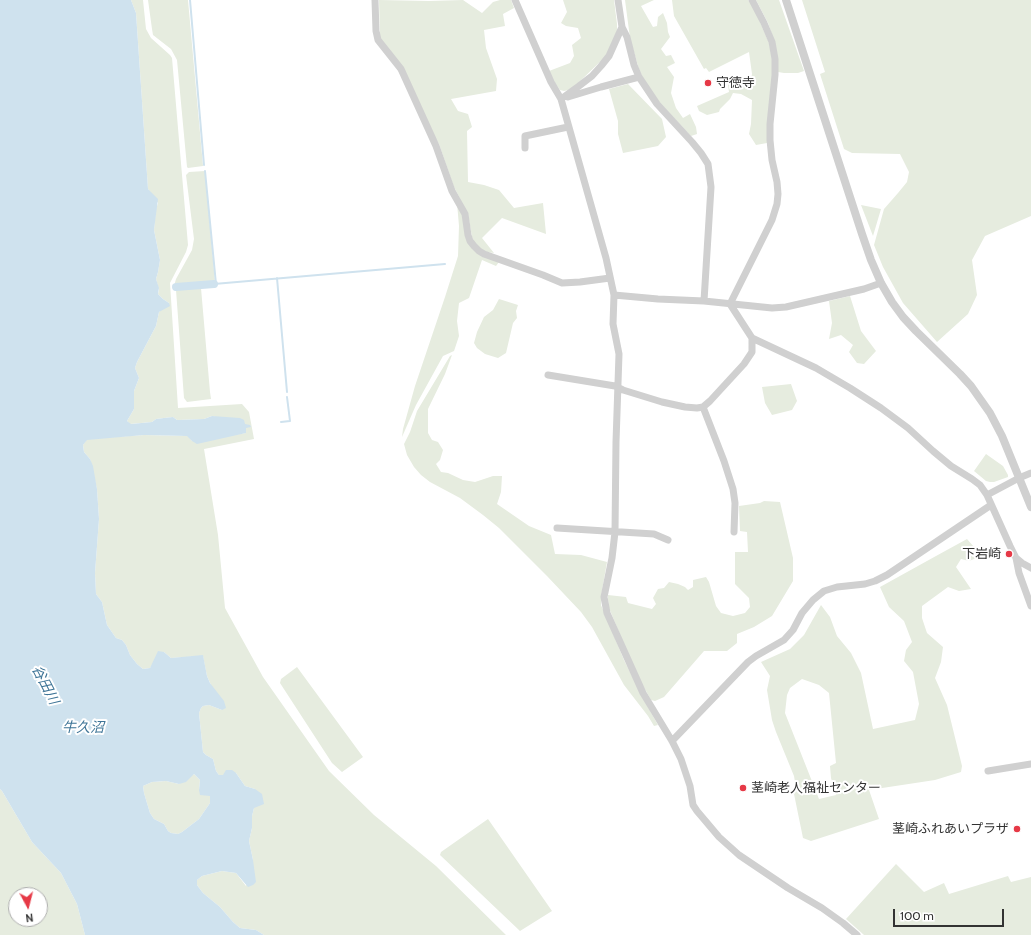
<!DOCTYPE html>
<html>
<head>
<meta charset="utf-8">
<style>
	body { margin:0 }
	#map { position:relative; width:1031px; height:935px; overflow:hidden; background:#fff; font-family:Cabin,sans-serif }
	canvas { display:block }
	.north { position:absolute; left:8px; top:887px; width:40px; height:40px; box-sizing:border-box; background:#fff; border:1px solid #adadad; border-radius:50%; rotate:173deg; font-size:11px; font-weight:700; line-height:16px; text-align:center; color:#333 }
	.north::after { content:''; display:block; margin:auto; width:14px; height:18px; background:#e63946; clip-path:polygon(50% 0,100% 100%,50% 72%,0 100%) }
	.scale { position:absolute; left:893px; top:909px; width:111px; height:18px; box-sizing:border-box; border:2px solid #333; border-top:0; padding-left:5px; font-size:12px; line-height:14px; white-space:nowrap; color:#333; -webkit-text-stroke:3px #fff; paint-order:stroke }
</style>
</head>
<body>
<div id="map">
<canvas width="1031" height="935"></canvas>
<div class="north">N</div>
<div class="scale">100 m</div>
</div>
<script>
const ctx = document.querySelector('canvas').getContext('2d');
ctx.lineJoin = 'round';
function fillPath(path, color) { ctx.fillStyle = color; ctx.fill(path, 'evenodd'); }
const toPath = rows => new Path2D(rows.map(r => 'M' + r).join(''));
function trace(path, color, width, dash) { ctx.strokeStyle = color; ctx.lineWidth = width; ctx.lineCap = dash ? 'butt' : 'round'; ctx.setLineDash(dash || []); ctx.stroke(path); }
function label(font, color, halo, rows, align = 'center') {
  ctx.font = font + ' Cabin,"Noto Sans JP",sans-serif'; ctx.lineWidth = 4; ctx.setLineDash([]); ctx.textBaseline = 'middle'; ctx.strokeStyle = halo; ctx.fillStyle = color; for (const [text, x, y, turn = 0] of rows) {
    ctx.save(); ctx.translate(x, y); ctx.rotate((+turn || 0) * Math.PI / 180); ctx.textAlign = isNaN(turn) ? turn : align; if (halo) ctx.strokeText(text, 0, 0); ctx.fillText(text, 0, 0); ctx.restore();
  }
}
fillPath(toPath([
	[131,0,143,0,146,29,151,38,170,55,172,58,188,245,186,252,170,283,178,408,242,404,249,412,254,439,204,449,218,535,225,608,263,677,329,771,374,815,436,866,506,935,264,935,256,930,240,928,233,922,220,907,203,893,197,885,197,880,202,876,222,871,236,873,246,886,253,860,249,841,252,828,252,816,254,808,255,789,245,786,236,773,223,775,219,775,216,771,213,759,206,755,203,752,199,713,201,708,203,706,209,705,222,710,207,676,203,656,171,658,164,652,150,668,143,669,137,664,130,655,126,645,122,640,116,638,107,625,102,602,96,594,95,573,99,519,97,489,90,459,84,452,83,445,87,439,144,435,188,436,192,441,246,433,245,424,212,416,204,419,177,420,173,417,164,418,156,419,152,422,130,424,127,421,134,409,134,391,139,378,135,368,137,362,156,326,159,312,169,303,163,299,158,294,159,290,156,279,158,272,160,260,154,230,156,209,158,203,148,189,136,13],
	[148,0,188,0,203,166,188,168,187,167,177,60,171,49,153,35,152,29],
	[379,0,429,1,463,0,482,13,493,2,500,0,511,0,514,8,503,14,505,26,484,30,486,48,497,79,496,91,451,99,458,111,468,114,472,127,467,131,468,182,484,185,499,190,514,208,543,203,546,234,502,218,482,238,494,253,487,252,480,249,475,244,472,237,468,214,454,187,439,144,380,38],
	[563,0,614,0,617,24,617,34,607,55,572,89,564,91,560,90,555,83,549,71,570,63,574,56,572,45,581,38,578,28,566,26,561,23,567,12],
	[625,0,654,0,641,6,653,27,657,26,658,17,663,13,667,23,668,32,670,37,661,49,666,56,671,55,675,63,667,67,674,77,671,93,676,108,683,118,690,114,696,127,697,134,691,136,659,102,642,76,638,66,630,38],
	[672,0,748,0,754,8,769,43,772,58,772,80,767,143,756,145,749,134,751,124,752,100,741,94,733,93,730,99,720,109,719,112,707,115,699,111,697,106,729,92,728,85,729,82,741,82,751,79,752,74,749,52,709,72,706,68,704,69,674,16],
	[756,0,779,0,804,71,798,73,784,73,778,72,773,37,768,23],
	[802,0,1031,0,1031,216,985,236,972,260,977,295,968,314,937,342,903,303,883,267,874,245,884,209,898,193,907,182,909,172,900,154,852,153,844,149,820,74,825,72],
	[628,84,662,119,666,137,658,146,623,153,618,134,618,121,609,89],
	[205,171,215,282,174,286,176,279,192,250,194,239,186,175,189,172],
	[457,203,463,214,467,239,499,262,496,266,482,260,469,298,459,303,457,321,459,336,454,351,443,356,416,405,402,437,403,429,415,386,445,297,458,256,459,226],
	[861,205,881,209,873,236],
	[201,288,210,392,211,399,187,402,184,398,176,290],
	[850,296,861,331,876,351,864,364,857,363,849,352,853,345,841,335,829,339,832,323,829,301],
	[499,299,518,305,516,311,517,318,513,323,506,353,498,358,485,354,477,348,474,343,477,332,484,317,493,310],
	[452,355,445,374,428,409,428,433,432,440,438,442,443,450,440,460,436,464,441,472,448,473,463,480,475,482,493,476,502,476,501,492,497,504,529,526,551,535,555,554,581,555,607,562,601,596,601,605,624,660,645,702,658,725,654,726,648,716,624,685,592,627,581,612,547,576,499,528,483,515,460,498,430,482,421,475,414,467,407,455,404,444,410,432,417,411,450,356],
	[791,384,797,401,792,410,772,415,765,403,762,387],
	[986,454,1003,466,1008,475,1008,477,994,482,990,482,986,481,974,471],
	[764,501,780,502,793,558,793,581,772,616,754,627,737,634,737,643,727,651,704,651,664,697,655,701,651,700,636,673,609,608,608,599,608,595,626,597,628,603,652,609,656,604,653,598,658,589,664,588,669,582,678,584,685,587,688,590,693,587,693,580,706,577,709,582,716,606,721,613,733,616,745,613,750,607,749,598,735,584,735,552,748,552,747,532,740,531,739,506,760,503],
	[967,539,982,556,969,561,961,559,956,567,971,589,959,591,948,587,922,606,922,618,927,633,943,647,941,662,935,678,947,705,962,766,961,772,935,780,869,790,879,819,811,841,803,838,794,794,796,788,794,776,776,732,772,720,767,690,770,676,761,662,790,649,804,635,821,605,830,617,837,636,851,653,861,673,873,729,915,720,919,704,913,672,904,661,906,650,912,642,904,621,889,607,880,587,936,556],
	[802,679,819,685,829,693,836,763,830,766,831,778,836,795,819,799,785,713,787,695,790,688],
	[297,667,363,757,342,772,332,763,280,683,281,679],
	[194,774,200,780,199,790,210,795,210,803,199,819,182,832,178,834,171,833,168,831,164,824,154,819,150,813,144,793,143,786,152,782,166,781,179,784],
	[0,789,2,791,32,842,61,873,77,904,85,935,0,935],
	[16,895,40,895,40,919,16,919],
	[488,819,552,911,520,931,440,855,441,852],
	[896,864,924,892,944,883,949,894,1008,876,1011,882,1031,877,1031,935,864,935,846,919]
]), '#e6ecdf');
fillPath(toPath([
	[0,0,131,0,136,13,148,189,158,199,154,230,160,260,158,272,156,279,159,288,158,294,163,299,169,303,170,306,159,312,156,326,137,362,135,368,139,378,134,391,134,409,127,421,131,424,152,422,156,419,164,418,173,417,177,420,204,419,212,416,240,418,244,420,245,424,250,425,251,427,246,428,246,433,197,444,192,441,187,436,144,435,87,440,83,445,84,452,90,459,93,466,97,489,99,519,95,573,96,594,102,602,107,625,116,638,122,640,126,645,130,655,137,664,143,669,150,668,158,651,164,652,171,658,203,655,207,676,210,683,224,701,226,708,222,710,209,705,203,706,201,708,199,713,203,752,206,755,213,759,216,771,219,775,223,775,226,770,232,770,236,773,245,786,255,789,262,794,264,804,254,808,252,816,252,828,249,841,253,860,256,882,253,885,248,887,236,873,222,871,202,876,197,880,197,885,203,893,220,907,233,922,240,928,256,930,264,935,85,935,77,904,61,873,32,842,2,791,0,789],
	[194,774,200,780,199,790,200,795,210,796,210,803,199,819,182,832,178,834,171,833,168,831,164,824,154,819,150,813,144,793,143,786,152,782,166,781,179,784,186,782]
]), '#cfe2ee');
trace(toPath([
	[190,0,204,165],
	[205,171,216,284],
	[277,278,287,392],
	[214,284,445,264],
	[281,422,290,421,287,397]
]), '#cfe2ee', 2);
trace(toPath([
	[176,287,214,284]
]), '#cfe2ee', 8);
trace(toPath([
	[375,0,376,31,378,40,401,69,436,146,452,191,465,214,468,235,470,241,474,246,479,251,484,254,543,275,562,283,580,282,610,278],
	[515,0,551,82,561,99,606,258,614,295,613,324,619,354,616,442,615,532,612,558,604,597,607,613,643,693,672,741,681,759,690,786,693,805,697,811,719,837,739,855,788,888,822,908,843,923,857,935],
	[618,0,622,27,627,37,634,65,639,77,657,104,692,142,701,153,708,164,711,187,704,301],
	[752,0,764,23,772,42,775,59,775,75,770,124,770,140,772,160,777,182,778,194,777,204,772,220,730,304,752,338,816,368,850,388,881,408,908,428,933,451,951,466,972,479,980,485,987,495,1010,546,1016,558,1022,563,1031,568],
	[568,97,601,87,639,77],
	[561,99,579,86,592,76,601,66,609,56,622,27],
	[525,148,525,136,568,127],
	[614,295,658,299,704,301,772,308,786,307,864,289,881,283],
	[548,375,615,386,623,390,662,402,685,407,697,408,703,407,710,401,744,364,752,352,752,338],
	[703,407,724,461,733,489,735,503,734,532],
	[987,495,1019,478,1031,473],
	[557,528,654,534,668,540],
	[1016,558,1019,573,1031,606],
	[672,741,748,662,756,656,784,640,793,630,802,613,813,600,824,591,837,587,865,584,875,581,887,575,991,505],
	[988,771,1031,764]
]), '#d0d0d0', 7);
trace(toPath([
	[786,0,862,234,871,260,881,283,892,302,903,317,916,331,960,374,971,386,990,413,1002,436,1031,507]
]), '#d0d0d0', 8);
for (const [x, y, r, color] of [
	[708,83,4,"#e63946"],
	[1009,554,4,"#e63946"],
	[743,788,4,"#e63946"],
	[1017,829,4,"#e63946"]
]) { const dot = new Path2D(); dot.arc(x, y, r, 0, 2 * Math.PI); ctx.fillStyle = color; ctx.fill(dot); trace(dot, '#fff', 1.5); }
label('13px', '#333', '#fff', [
	["守徳寺",716,83],
	["下岩崎",1001,554,"right"],
	["茎崎老人福祉センター",751,788],
	["茎崎ふれあいプラザ",1009,829,"right"]
], 'left');
label('italic 14px', '#3f7597', '#fff', [
	["谷田川",45,685,63],
	["牛久沼",83,728]
]);
</script>
</body>
</html>
